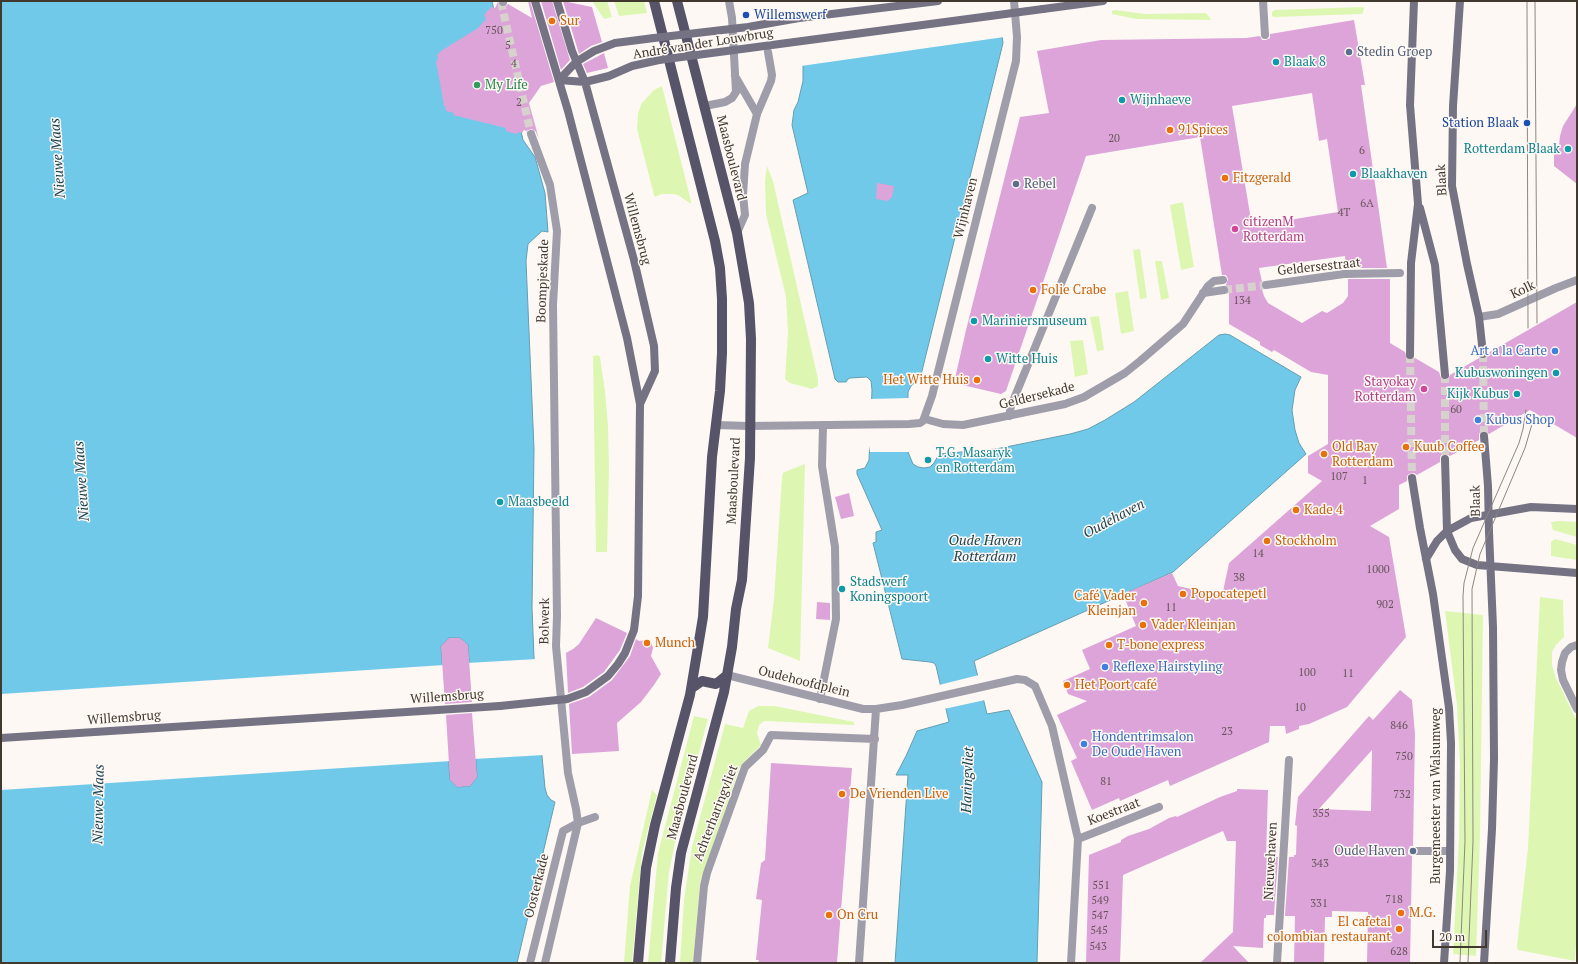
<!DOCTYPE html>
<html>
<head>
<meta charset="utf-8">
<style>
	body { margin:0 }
	#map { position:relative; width:1578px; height:964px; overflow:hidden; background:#fdf8f4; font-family:"PT Serif",serif }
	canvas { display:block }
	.frame { position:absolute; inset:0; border:2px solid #41392f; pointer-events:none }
	.scale { position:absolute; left:1432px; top:930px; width:55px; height:18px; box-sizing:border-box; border:2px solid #41392f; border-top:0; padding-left:5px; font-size:12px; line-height:14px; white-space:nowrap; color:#41392f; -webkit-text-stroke:3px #fdf8f4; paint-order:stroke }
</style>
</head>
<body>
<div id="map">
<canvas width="1578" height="964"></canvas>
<div class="frame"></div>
<div class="scale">20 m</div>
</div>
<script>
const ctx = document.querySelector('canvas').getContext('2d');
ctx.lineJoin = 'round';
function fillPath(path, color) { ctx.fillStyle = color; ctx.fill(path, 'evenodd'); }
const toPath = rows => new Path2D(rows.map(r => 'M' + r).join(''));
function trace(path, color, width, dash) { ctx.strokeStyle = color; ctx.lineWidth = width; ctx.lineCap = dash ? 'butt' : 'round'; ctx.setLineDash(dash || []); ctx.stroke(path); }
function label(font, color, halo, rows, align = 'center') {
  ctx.font = font + ' "PT Serif",serif'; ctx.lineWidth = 3; ctx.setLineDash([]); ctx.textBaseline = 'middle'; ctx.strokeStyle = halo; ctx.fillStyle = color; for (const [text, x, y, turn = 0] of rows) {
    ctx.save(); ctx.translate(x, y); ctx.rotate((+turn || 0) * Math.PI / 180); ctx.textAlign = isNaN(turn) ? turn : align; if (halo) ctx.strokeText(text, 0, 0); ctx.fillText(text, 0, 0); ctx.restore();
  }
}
fillPath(toPath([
	[592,1,607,1,612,17,604,19],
	[614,1,644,1,647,13,619,16],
	[1363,7,1364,8,1363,13,1361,14,1274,17,1272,16,1272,12,1275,10],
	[1115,10,1145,14,1206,13,1211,19,1210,20,1136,19,1112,14,1112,11],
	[662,86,691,201,691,204,678,195,673,194,662,194,655,197,654,195,637,129,638,113,642,103,654,90],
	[767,166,773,181,818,379,818,386,812,389,790,383,785,379,788,333,786,297,766,214,765,181],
	[1183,202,1194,267,1181,270,1170,205],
	[1140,249,1147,298,1140,299,1133,250],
	[1155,261,1162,261,1169,298,1161,300],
	[1128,291,1134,331,1121,334,1115,293],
	[1099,316,1104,350,1097,351,1090,317],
	[1083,340,1088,374,1075,377,1070,341],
	[598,355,600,357,605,391,608,426,609,467,607,552,596,552,593,356],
	[805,464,800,661,768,648,774,599,782,477,783,473,787,471],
	[1560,521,1577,522,1577,537,1553,530,1551,522],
	[1555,539,1577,545,1577,560,1551,556,1551,542],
	[1540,597,1563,600,1564,637,1556,645,1552,652,1552,665,1556,678,1577,721,1577,924,1575,961,1518,950,1517,946,1528,848],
	[1445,611,1483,615,1480,835,1476,956,1453,954,1459,839,1460,764,1457,705],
	[758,706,775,706,854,722,854,725,764,721,759,725,757,733,761,745,743,763,739,769,700,883,693,963,680,963,684,899,692,847,725,724,743,728,749,711],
	[694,716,708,719,675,843,669,872,661,963,648,963,658,853],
	[652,790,657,795,642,853,632,963,624,963,630,886]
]), '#ddf7b3');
const water = toPath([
	[1,1,492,1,523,140,535,157,545,193,548,232,542,231,528,244,526,261,534,449,532,608,535,682,545,788,547,795,551,800,555,802,517,963,1,963,1,1],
	[449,638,460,638,468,645,477,777,470,786,457,787,450,780,441,646,449,638],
	[997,1,1003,43,921,375,918,380,911,386,908,392,908,452,913,464,918,467,924,468,930,467,934,463,939,454,996,449,1070,434,1088,429,1105,420,1134,402,1219,335,1225,334,1230,335,1301,377,1295,390,1292,410,1295,430,1299,443,1306,454,1173,572,974,661,987,714,1009,710,1042,782,1037,963,895,963,908,775,896,775,906,756,917,731,949,722,936,666,934,663,930,662,902,659,873,543,876,542,876,532,882,530,857,474,857,470,865,468,869,460,872,390,871,381,867,377,850,378,848,379,846,382,838,382,835,379,793,200,808,193,792,125,794,110,798,102,803,81,803,65,798,51,997,1]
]);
fillPath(water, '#71c9e9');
trace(water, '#639eb1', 1);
fillPath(toPath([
	[786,1,999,1,1004,37,801,66,796,51],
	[909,398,909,452,870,452,869,446,868,445,870,399],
	[537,659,537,682,544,755,474,759,467,663],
	[444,665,451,761,1,790,1,694],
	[979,675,985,700,944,709,939,685]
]), '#fdf8f4');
fillPath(toPath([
	[528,1,530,1,554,82,541,86,529,103,539,139,536,132,532,129,526,131,524,130,522,133,519,132,516,134,506,131,506,128,453,115,454,113,446,111,445,106,444,106,436,61,438,60,437,55,441,51,478,28,486,19,484,15,491,7,495,8,498,2,501,7,505,7,508,4,532,18],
	[541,1,552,1,570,60,561,70],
	[563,1,592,7,602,42,591,46,579,54],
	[1354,20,1365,85,1361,85,1387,268,1346,268,1345,256,1259,268,1262,282,1261,286,1264,296,1268,303,1302,323,1322,311,1327,313,1343,303,1348,296,1348,279,1390,279,1390,343,1405,352,1407,359,1410,360,1415,358,1439,372,1441,378,1445,380,1448,379,1450,375,1479,358,1486,359,1488,353,1577,302,1577,438,1530,410,1489,434,1486,431,1481,431,1479,434,1479,440,1450,456,1447,454,1442,454,1440,457,1440,462,1417,475,1414,473,1409,474,1407,476,1407,481,1399,485,1399,509,1370,526,1389,537,1406,637,1347,707,1309,724,1299,726,1299,729,1286,734,1285,726,1270,726,1269,742,1170,786,1168,780,1120,801,1119,798,1092,810,1071,761,1077,758,1057,715,1087,701,1068,694,1063,681,1090,669,1082,650,1136,626,1123,594,1172,573,1178,586,1222,596,1229,563,1322,481,1308,473,1308,456,1328,444,1328,375,1311,372,1274,350,1272,352,1260,345,1260,342,1229,324,1229,290,1226,285,1228,279,1226,275,1222,275,1200,137,1086,156,1006,391,1001,394,954,383,966,330,1020,117,1049,113,1037,51,1101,40,1246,38,1260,36,1262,40,1266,40,1270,38,1270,34],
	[1312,93,1319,141,1327,139,1338,212,1252,226,1232,106],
	[604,53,608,68,587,73,583,64],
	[1577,104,1577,184,1554,166,1554,147,1559,146,1560,136,1563,126],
	[877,183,894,186,892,197,888,201,876,199],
	[849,493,854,516,841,519,835,497],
	[817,602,830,603,830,620,816,619],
	[596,618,627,633,620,650,604,672,583,687,568,693,566,653,573,649,579,644],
	[449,638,460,638,468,645,472,702,445,704,441,646],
	[636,639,639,641,648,640,651,642,653,648,651,656,661,674,654,685,641,702,617,723,619,751,572,754,569,704,589,697,612,680,630,656],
	[1400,690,1412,700,1415,734,1413,846,1410,846,1408,851,1408,854,1412,856,1410,963,1367,963,1368,912,1332,911,1332,917,1325,917,1324,963,1294,963,1295,916,1285,916,1289,857,1294,857,1294,855,1296,855,1297,826,1295,825,1298,797,1369,716,1373,720],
	[1372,750,1371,811,1319,809,1345,780],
	[472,713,477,777,470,786,457,787,450,780,446,715],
	[771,763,852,768,837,963,758,963,759,960,756,960,762,900,756,899,761,863,765,860],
	[1237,789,1268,790,1266,857,1278,857,1274,915,1266,915,1266,918,1264,918,1263,948,1233,946,1249,963,1200,963,1233,932,1236,841,1227,841,1223,831,1123,875,1120,963,1086,963,1089,855,1121,842,1121,840,1128,836,1149,829,1169,818,1176,816,1177,817,1220,797,1237,791]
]), '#dca4d9');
trace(toPath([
	[1224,290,1266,285]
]), '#d7d2cd', 8, [8, 4]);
trace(toPath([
	[503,2,502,6,531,134]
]), '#d7d2cd', 8, [8, 4]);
trace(toPath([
	[1483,354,1484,436],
	[1410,355,1412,478],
	[1445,375,1445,459]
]), '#d7d2cd', 8, [8, 4]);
trace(toPath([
	[1263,1,1265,35],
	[757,114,771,81,772,75,768,52],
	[820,699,836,619,835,547,822,466,823,425],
	[1413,851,1450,851]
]), '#a09daa', 8);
trace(toPath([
	[1266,285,1344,274,1400,273],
	[1203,293,1224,290],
	[1009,416,1011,406,1092,208],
	[530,963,563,831,578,823,595,817],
	[1277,963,1289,760]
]), '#a09daa', 8);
trace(toPath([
	[503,1,503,2],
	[735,76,757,114,745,164,743,195,745,215,737,233],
	[705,106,725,102,732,98,736,92,732,18,729,1],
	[531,134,550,185,557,231,553,305,557,616,556,646,568,773,576,809,578,823,545,963],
	[1479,317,1498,314,1556,288,1577,280],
	[925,419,943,424,963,425,1065,404,1084,397,1125,373,1140,361,1183,324,1208,286,1214,281,1223,280],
	[716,425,749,426,909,424,920,423,923,421,932,396,1016,61,1017,37,1014,1],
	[1577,645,1571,647,1565,653,1562,662,1561,670,1563,680,1577,709],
	[727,675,863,709,876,709,902,705,1017,679,1025,680,1035,686,1052,726,1078,839,1071,963],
	[1078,839,1159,807],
	[697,963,704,886,707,873,745,767,763,750,771,735,875,739],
	[859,963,876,709]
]), '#a09daa', 8);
trace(toPath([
	[535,1,568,111,627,338,640,404,638,596,634,630,625,653,618,664,608,676,586,692,567,699],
	[557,1,572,51,585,82,634,260,654,346,655,371,640,404],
	[1460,1,1453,106,1452,186,1467,264,1479,317,1483,354],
	[1043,9,1103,1],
	[559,80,576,62,594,51,615,43,654,38],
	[559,80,585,82,609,76,632,66,659,60],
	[1420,208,1435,265,1445,375],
	[1410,355,1411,263,1418,204,1410,105,1414,1],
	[1445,459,1447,531,1455,550,1462,559,1477,565,1577,573],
	[1412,478,1420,528,1433,594,1449,708,1451,743,1450,871,1444,963],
	[1426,559,1437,541,1447,531,1471,518,1531,507,1577,509],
	[1,738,500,706],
	[1484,963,1492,829,1494,759,1493,627,1489,532,1488,486,1484,436]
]), '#757283', 8);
trace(toPath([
	[692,688,702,681,716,684,727,675],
	[638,963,646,868,655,825,690,695,703,617,712,457,720,391,722,353,722,299,720,268,715,241,654,1],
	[670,963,676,888,681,853,724,692,732,647,736,609,742,580,750,458,751,339,749,303,737,233,677,1]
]), '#575368', 10);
trace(toPath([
	[1527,1,1528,328],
	[1535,1,1537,323],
	[1460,963,1465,841,1463,596,1464,583,1473,548,1519,443,1523,429,1526,410],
	[1468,963,1473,842,1472,589,1480,554,1525,448,1535,414]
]), '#8e877f', 1);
trace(toPath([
	[654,38,748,27,799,18,938,1],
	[659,60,1043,9],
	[500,706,567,699]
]), '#757283', 8);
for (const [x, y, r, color] of [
	[746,15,4,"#1a4fb4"],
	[552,21,4,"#e8710a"],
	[1349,52,4,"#5c6f8a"],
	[1276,62,4,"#0f9aa8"],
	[477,85,4,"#2e9e5b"],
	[1122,100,4,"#0f9aa8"],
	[1527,123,4,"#1a4fb4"],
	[1170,130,4,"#e8710a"],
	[1568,149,4,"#0f9aa8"],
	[1353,174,4,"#0f9aa8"],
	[1225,178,4,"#e8710a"],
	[1016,184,4,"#5c6f8a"],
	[1235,229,4,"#d1479c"],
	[1033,290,4,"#e8710a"],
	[974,321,4,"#0f9aa8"],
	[1555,351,4,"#3f7fe0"],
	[988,359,4,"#0f9aa8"],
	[1556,373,4,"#0f9aa8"],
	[977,380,4,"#e8710a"],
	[1424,389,4,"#d1479c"],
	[1517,394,4,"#0f9aa8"],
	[1478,420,4,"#3f7fe0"],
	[1406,447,4,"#e8710a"],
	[1324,454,4,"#e8710a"],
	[928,460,4,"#0f9aa8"],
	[500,502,4,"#0f9aa8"],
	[1296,510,4,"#e8710a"],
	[1267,541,4,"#e8710a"],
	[842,589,4,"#0f9aa8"],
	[1183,594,4,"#e8710a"],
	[1144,603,4,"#e8710a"],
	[1143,625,4,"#e8710a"],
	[647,643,4,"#e8710a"],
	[1109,645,4,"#e8710a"],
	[1105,667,4,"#3f7fe0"],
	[1067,685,4,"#e8710a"],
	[1084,744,4,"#3f7fe0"],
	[842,794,4,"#e8710a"],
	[1413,851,4,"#5c6f8a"],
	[1401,913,4,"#e8710a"],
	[829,915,4,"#e8710a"],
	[1399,929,4,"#e8710a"]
]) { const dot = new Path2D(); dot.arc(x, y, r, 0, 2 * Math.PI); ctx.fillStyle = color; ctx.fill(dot); trace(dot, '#fdf8f4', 1.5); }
label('11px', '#68545a', null, [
	["750",494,31],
	["5",508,46],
	["4",514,64],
	["2",519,103],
	["20",1114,139],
	["6",1362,151],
	["6A",1367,204],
	["4T",1344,213],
	["134",1242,301],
	["60",1456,410],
	["107",1339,477],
	["1",1365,481],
	["14",1258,554],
	["1000",1378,570],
	["38",1239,578],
	["902",1385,605],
	["11",1171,608],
	["100",1307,673],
	["11",1348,674],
	["10",1300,708],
	["846",1399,726],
	["23",1227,732],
	["750",1404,757],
	["81",1106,782],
	["732",1402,795],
	["355",1321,814],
	["343",1320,864],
	["551",1101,886],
	["718",1394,900],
	["549",1100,901],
	["331",1319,904],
	["547",1100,916],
	["545",1099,931],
	["543",1098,947],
	["628",1399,952]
]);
label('13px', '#164399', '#fdf8f4', [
	["Willemswerf",754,15],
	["Station Blaak",1519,123,"right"]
], 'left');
label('13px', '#c56008', '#fdf8f4', [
	["Sur",560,21],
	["91Spices",1178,130],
	["Fitzgerald",1233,178],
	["Folie Crabe",1041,290],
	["Het Witte Huis",969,380,"right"],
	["Old Bay",1332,447],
	["Rotterdam",1332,462],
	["Kuub Coffee",1414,447],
	["Kade 4",1304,510],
	["Stockholm",1275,541],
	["Popocatepetl",1191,594],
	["Café Vader",1136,596,"right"],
	["Kleinjan",1136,611,"right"],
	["Vader Kleinjan",1151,625],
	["Munch",655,643],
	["T-bone express",1117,645],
	["Het Poort café",1075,685],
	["De Vrienden Live",850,794],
	["M.G.",1409,913],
	["On Cru",837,915],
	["El cafetal",1391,922,"right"],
	["colombian restaurant",1391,937,"right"]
], 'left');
label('13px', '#41392f', '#fdf8f4', [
	["André van der Louwbrug",703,44,-9],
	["Maasboulevard",731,158,76],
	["Blaak",1442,180,-93],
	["Wijnhaven",966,208,-76],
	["Willemsbrug",637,229,75],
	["Geldersestraat",1319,267,-6],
	["Boompjeskade",543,281,-88],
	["Kolk",1523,290,-25],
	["Geldersekade",1037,396,-14],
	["Maasboulevard",734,481,-87],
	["Blaak",1476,501,-91],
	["Bolwerk",545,621,-89],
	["Oudehoofdplein",804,682,14],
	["Willemsbrug",447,697,-4],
	["Willemsbrug",124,718,-4],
	["Burgemeester van Walsumweg",1436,796,-90],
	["Maasboulevard",683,797,-75],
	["Koestraat",1114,812,-21],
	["Achterharingvliet",716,813,-69],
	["Nieuwehaven",1271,861,-87],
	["Oosterkade",537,886,-76]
]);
label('13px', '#4e5e75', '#fdf8f4', [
	["Stedin Groep",1357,52],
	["Rebel",1024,184],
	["Oude Haven",1405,851,"right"]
], 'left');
label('13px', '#0d838f', '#fdf8f4', [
	["Blaak 8",1284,62],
	["Wijnhaeve",1130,100],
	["Rotterdam Blaak",1560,149,"right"],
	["Blaakhaven",1361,174],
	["Mariniersmuseum",982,321],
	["Witte Huis",996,359],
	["Kubuswoningen",1548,373,"right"],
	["Kijk Kubus",1509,394,"right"],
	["T.G. Masaryk",936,453],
	["en Rotterdam",936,468],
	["Maasbeeld",508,502],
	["Stadswerf",850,582],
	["Koningspoort",850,597]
], 'left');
label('13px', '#27864d', '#fdf8f4', [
	["My Life",485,85]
], 'left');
label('13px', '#b23c85', '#fdf8f4', [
	["citizenM",1243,222],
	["Rotterdam",1243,237],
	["Stayokay",1416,382,"right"],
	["Rotterdam",1416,397,"right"]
], 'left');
label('13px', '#366cbe', '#fdf8f4', [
	["Art a la Carte",1547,351,"right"],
	["Kubus Shop",1486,420],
	["Reflexe Hairstyling",1113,667],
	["Hondentrimsalon",1092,737],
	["De Oude Haven",1092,752]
], 'left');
label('italic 14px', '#1b4351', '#fdf8f4', [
	["Nieuwe Maas",58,158,-94],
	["Nieuwe Maas",82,481,-94],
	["Oudehaven",1114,519,-28],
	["Oude Haven",985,541],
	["Rotterdam",985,557],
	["Haringvliet",968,780,-88],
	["Nieuwe Maas",99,804,-89]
]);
</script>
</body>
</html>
